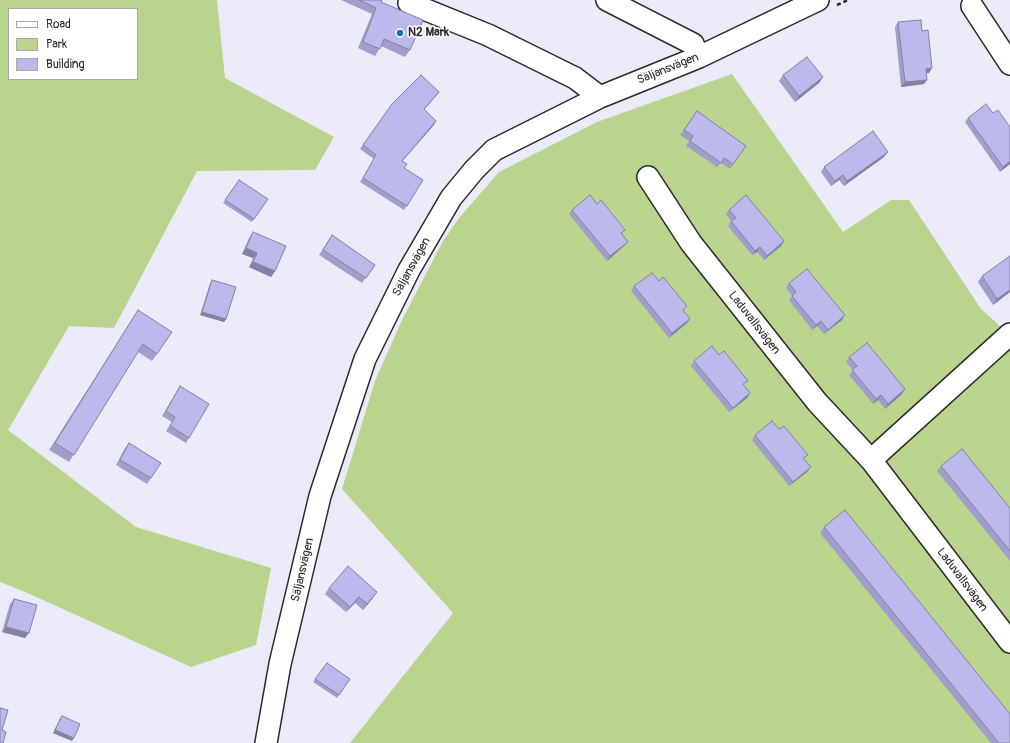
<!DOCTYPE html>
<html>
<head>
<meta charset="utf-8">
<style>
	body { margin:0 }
	#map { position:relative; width:1010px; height:743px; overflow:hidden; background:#ebeaf9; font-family:Pangolin,sans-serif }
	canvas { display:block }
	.legend { position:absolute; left:8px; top:8px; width:130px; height:72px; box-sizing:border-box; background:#fff; border:1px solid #aaa; margin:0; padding:5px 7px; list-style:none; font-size:12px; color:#2b2b2b }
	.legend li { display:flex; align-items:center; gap:8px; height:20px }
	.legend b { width:20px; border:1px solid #aaa }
</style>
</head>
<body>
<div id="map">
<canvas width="1010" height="743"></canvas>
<ul class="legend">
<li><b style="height:5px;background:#fff"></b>Road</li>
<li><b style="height:11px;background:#b9d48c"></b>Park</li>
<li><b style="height:11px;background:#bbb9eb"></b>Building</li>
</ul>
</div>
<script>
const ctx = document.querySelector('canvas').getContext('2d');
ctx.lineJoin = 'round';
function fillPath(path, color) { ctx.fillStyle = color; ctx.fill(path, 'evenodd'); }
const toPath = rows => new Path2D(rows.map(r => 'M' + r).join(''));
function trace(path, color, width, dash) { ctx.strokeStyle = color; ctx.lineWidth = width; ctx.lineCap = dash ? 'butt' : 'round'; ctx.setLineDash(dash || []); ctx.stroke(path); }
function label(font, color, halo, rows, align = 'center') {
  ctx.font = font + ' Pangolin,sans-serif'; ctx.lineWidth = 3; ctx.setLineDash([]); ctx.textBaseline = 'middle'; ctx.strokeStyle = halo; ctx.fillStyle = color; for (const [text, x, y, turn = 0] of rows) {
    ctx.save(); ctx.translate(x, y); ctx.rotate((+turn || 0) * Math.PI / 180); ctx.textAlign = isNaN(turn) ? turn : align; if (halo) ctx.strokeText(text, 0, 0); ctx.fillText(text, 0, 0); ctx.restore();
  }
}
fillPath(toPath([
	[0,0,217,0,225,78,334,137,315,170,197,171,114,328,69,326,8,430,136,527,271,568,256,645,191,667,23,591,0,582],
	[9,9,137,9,137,79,9,79],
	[732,74,843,232,891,200,909,200,981,309,1010,335,1010,743,350,743,453,613,342,489,375,381,402,320,443,241,459,218,499,172,597,122]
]), '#b9d48c');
const minor = toPath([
	[607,0,693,44,699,57],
	[409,3,488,35,575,78,600,97],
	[972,6,1010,64],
	[648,177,691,243,817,402,871,460,1010,642],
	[871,460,1010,334],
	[266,743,280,664,320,496,365,359,409,270,451,198,474,170,494,150,600,97,699,57,818,0]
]);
trace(minor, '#2b2b2b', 24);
trace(toPath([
	[837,5,848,0]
]), '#2b2b2b', 2.5, [4, 3]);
trace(minor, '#fff', 21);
fillPath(toPath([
	[341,0,382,0,381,2,410,50,405,57,381,46,375,56,358,48,372,14],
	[898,22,922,31,932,68,929,73,927,73,924,84,901,87,895,27],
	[783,75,823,77,819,83,795,102,779,81],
	[439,92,436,96,424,110,436,121,402,161,404,168,423,180,404,210,360,182,374,159,360,149,392,104],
	[697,111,746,146,730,169,721,163,717,167,686,146,689,141,680,135],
	[968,118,1010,164,1000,172,965,122],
	[884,157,844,186,839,180,831,186,821,172,824,167],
	[239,180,268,199,252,222,223,203],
	[572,210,622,234,628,242,624,246,607,261,569,214],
	[729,210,784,241,781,246,764,260,757,252,752,255,728,226,731,221,726,214],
	[253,232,275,271,271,277,249,267,253,258,242,254,249,238],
	[332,235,375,265,362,283,319,255],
	[982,276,1010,292,993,305,978,282],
	[212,280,226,319,224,322,200,315,210,283],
	[789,283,842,320,824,334,817,326,812,330,789,300,792,296,786,288],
	[634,286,684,311,687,323,669,338,631,291],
	[138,310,157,354,152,361,138,352,69,462,49,450],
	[849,357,902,394,885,409,878,400,873,404,849,375,853,370,846,362],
	[694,361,744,386,747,398,729,412,691,366],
	[180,386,189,438,186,443,166,431,172,422,162,416],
	[755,435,804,460,807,472,789,486,752,440],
	[129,443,161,463,147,484,116,465,125,448],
	[941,466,1010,508,1010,561,937,471],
	[824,527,1010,743,991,743,820,533],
	[329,588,373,598,363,610,355,603,346,612,325,594],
	[14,599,25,638,2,632,10,604],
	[327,663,350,679,337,698,313,682],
	[62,716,72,741,53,733,60,718]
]), '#a19fca');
fillPath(toPath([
	[932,68,929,73,923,73,926,69],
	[823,77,819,83,795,102,799,96],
	[927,80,924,84,901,87,905,82],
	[439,92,436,96,421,113,424,109],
	[436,121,434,125,399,165,402,161],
	[888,152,884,157,844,186,847,181],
	[1010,161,1010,164,1000,172,1003,167],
	[843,175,839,180,831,186,835,181],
	[784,241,781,246,764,260,767,256],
	[628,242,624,246,607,261,610,256],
	[760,247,757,252,752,255,755,251],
	[246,248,257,253,253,258,242,254],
	[253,262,275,271,271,277,249,267],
	[1010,290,1010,292,993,305,997,299],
	[202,312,226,319,224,322,200,315],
	[845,315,842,320,824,334,828,330],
	[690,319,687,323,669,338,672,333],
	[821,321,817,326,812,330,816,325],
	[905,389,902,394,885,409,888,404],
	[750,393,747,398,729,412,733,408],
	[881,395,878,400,873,404,876,399],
	[811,467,807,472,789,486,793,482],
	[377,592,373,598,363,610,367,604],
	[359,597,355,603,346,612,350,607],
	[6,627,29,633,25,638,2,632],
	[55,730,74,738,72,741,53,733]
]), '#8382a4');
const building = toPath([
	[359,0,382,0,381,2,423,20,410,50,384,39,380,49,363,42,376,8,359,0],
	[921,20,922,31,928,30,932,68,926,69,927,80,905,82,898,22,921,20],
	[807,57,823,77,799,96,783,75,807,57],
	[421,75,439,92,424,109,436,121,402,161,407,164,404,168,423,180,407,206,363,178,376,155,363,145,392,104,421,75],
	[986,104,993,113,998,110,1010,127,1010,161,1003,167,968,118,986,104],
	[697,111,746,146,733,164,724,158,721,163,690,141,693,136,684,130,697,111],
	[873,131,888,152,847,181,843,175,835,181,824,167,873,131],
	[239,180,268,199,254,219,225,200,239,180],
	[590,195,597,204,601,200,625,230,621,233,628,242,610,256,572,210,590,195],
	[746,195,784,241,767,256,760,247,755,251,731,221,736,218,729,210,746,195],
	[253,232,286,246,275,271,253,262,257,253,246,248,253,232],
	[332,235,375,265,366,278,323,250,332,235],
	[1010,256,1010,290,997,299,982,276,1010,256],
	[807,269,845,315,828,330,821,321,816,325,792,296,796,292,789,283,807,269],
	[652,273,659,281,663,277,687,306,683,310,690,319,672,333,634,286,652,273],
	[212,280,236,287,226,319,202,312,212,280],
	[138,310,172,332,157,354,143,344,74,455,55,443,138,310],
	[867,343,905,389,888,404,881,395,876,399,852,370,857,366,849,357,867,343],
	[712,346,719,355,724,351,748,381,743,384,750,393,733,408,694,361,712,346],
	[180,386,209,404,189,438,170,426,175,417,166,411,180,386],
	[772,421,779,429,784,426,808,455,803,458,811,467,793,482,755,435,772,421],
	[129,443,161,463,151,478,120,460,129,443],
	[962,449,1010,508,1010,551,941,466,962,449],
	[845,510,1010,714,1010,743,999,743,824,527,845,510],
	[348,566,377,592,367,604,359,597,350,607,329,588,348,566],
	[14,599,37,605,29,633,6,627,14,599],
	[327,663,350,679,339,695,315,679,327,663],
	[0,708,8,710,2,730,6,732,3,743,0,743,0,708],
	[62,716,80,724,74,738,55,730,62,716]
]);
fillPath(building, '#bbb9eb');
trace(building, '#8382a4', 1);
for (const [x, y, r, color] of [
	[400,33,4,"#1f6fb2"]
]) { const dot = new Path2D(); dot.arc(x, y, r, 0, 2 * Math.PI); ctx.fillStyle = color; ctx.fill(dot); trace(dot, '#fff', 1.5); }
label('bold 12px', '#2b2b2b', '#fff', [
	["N2 Mark",408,33]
], 'left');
label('12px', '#2b2b2b', '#fff', [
	["Säljansvägen",668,69,-22],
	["Säljansvägen",412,267,-61],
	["Laduvallsvägen",754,323,52],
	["Säljansvägen",303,570,-77],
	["Laduvallsvägen",962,580,53]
]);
</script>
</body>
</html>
